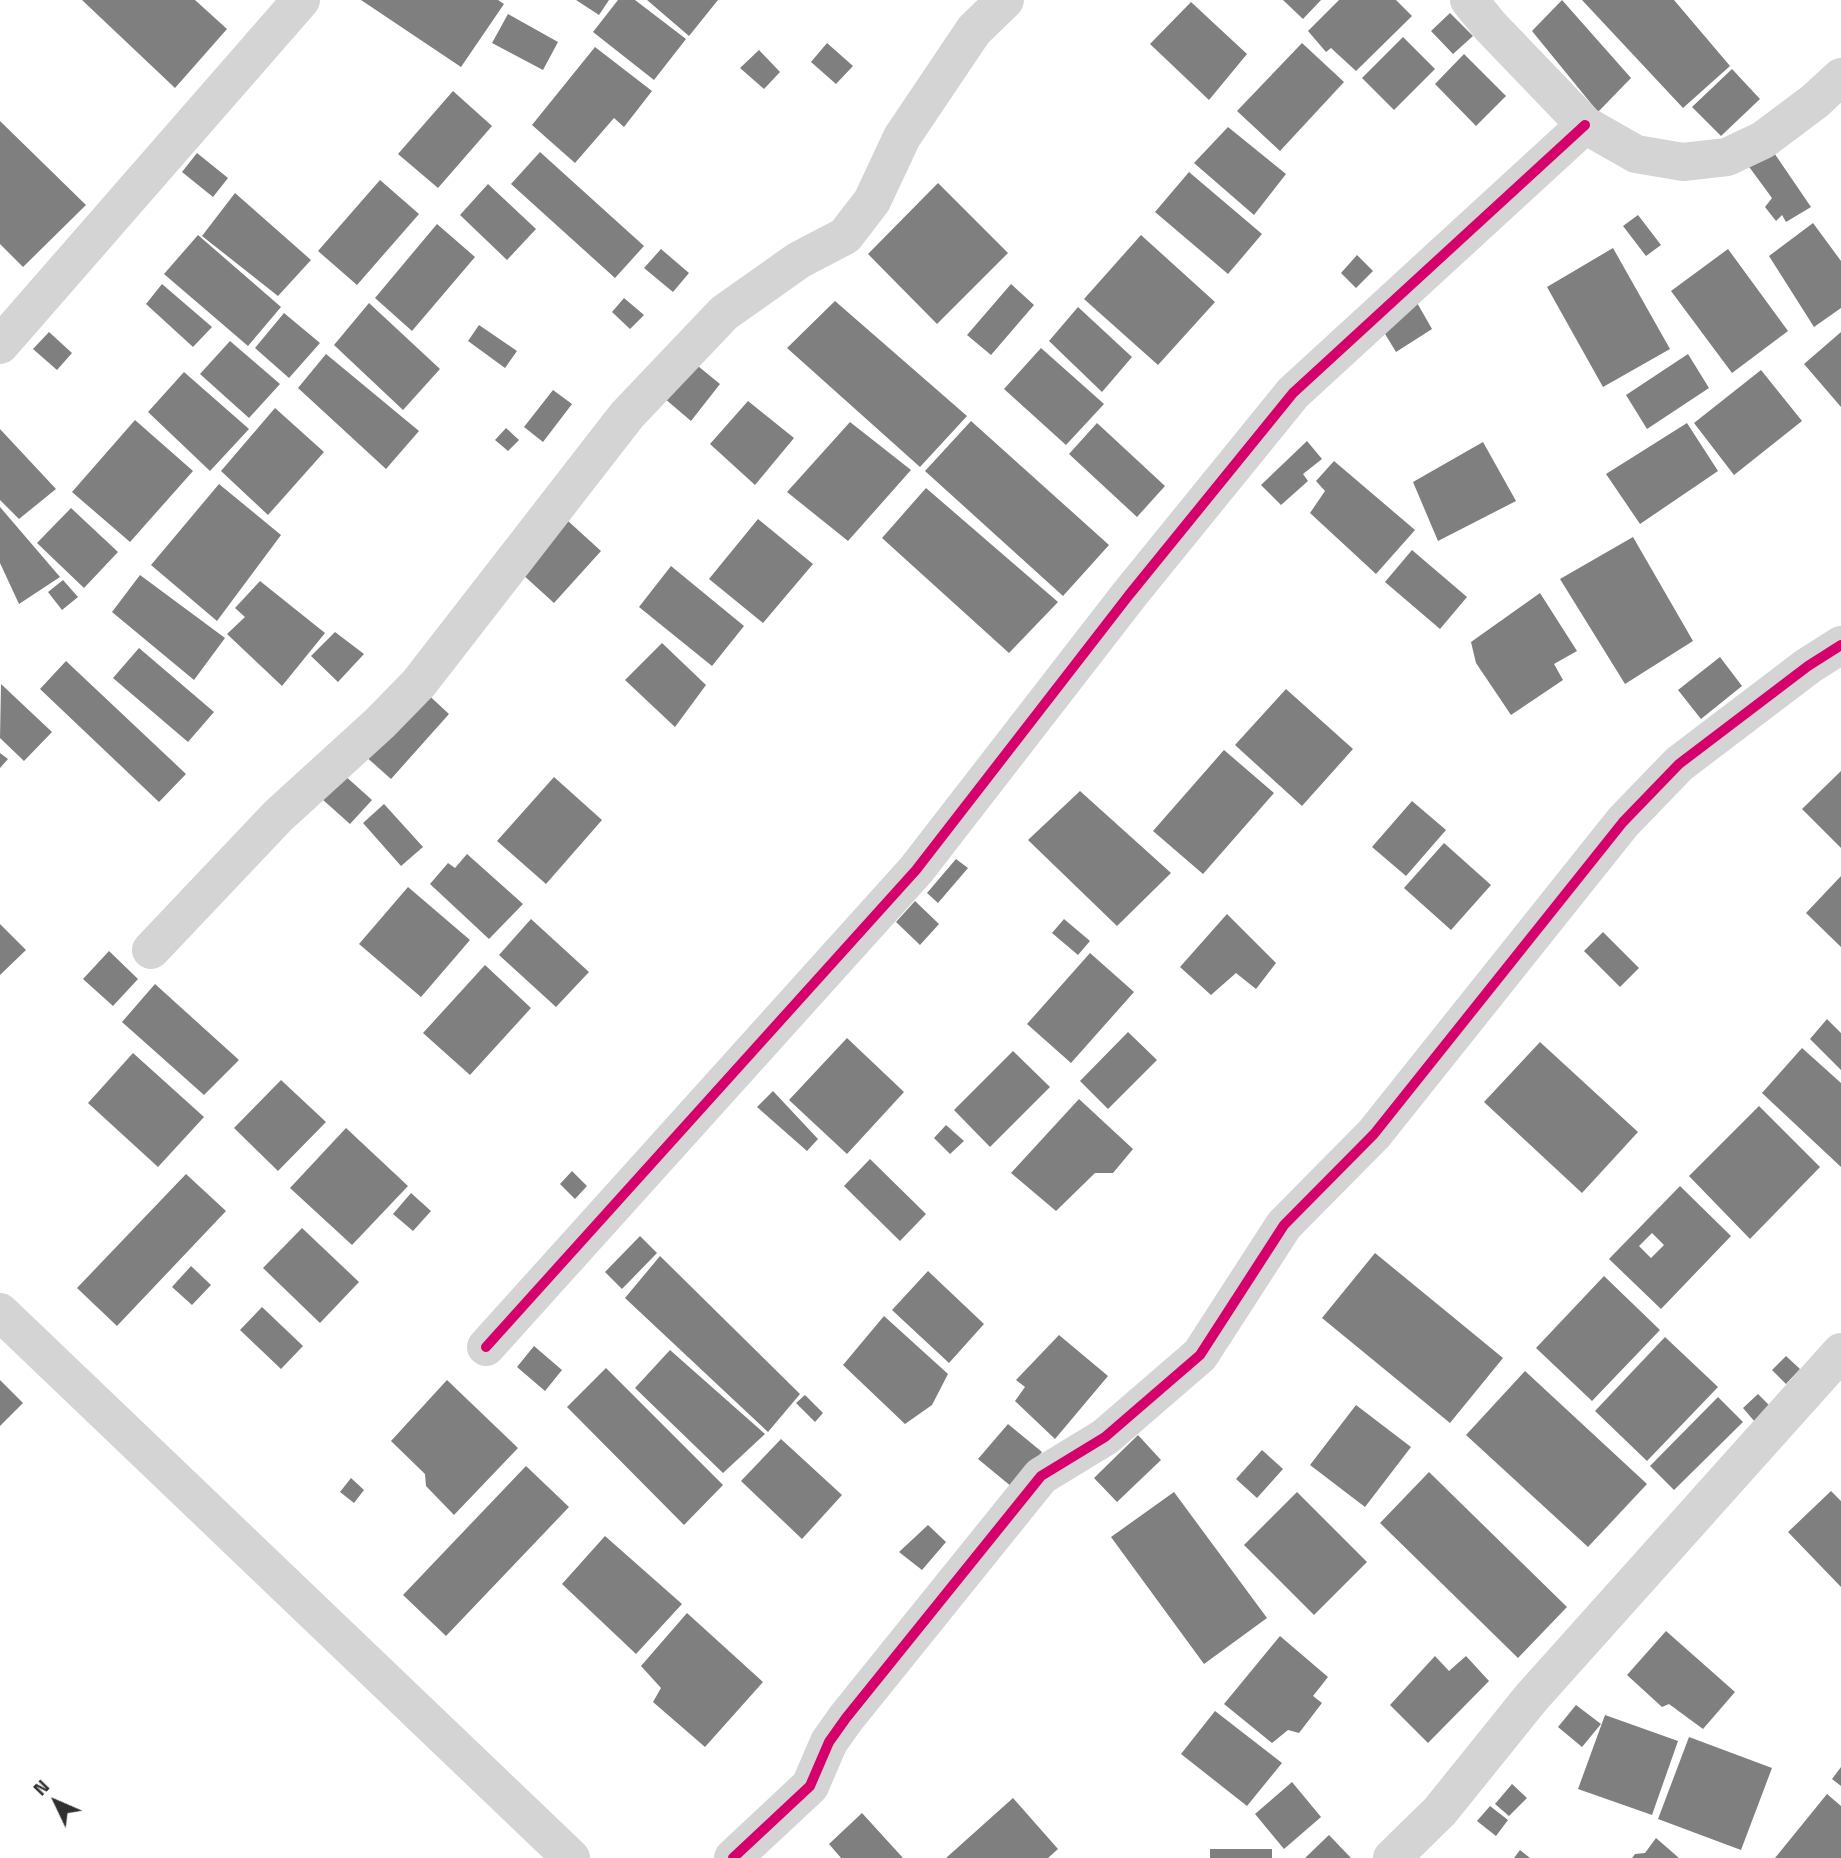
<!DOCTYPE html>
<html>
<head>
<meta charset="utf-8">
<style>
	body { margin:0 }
	#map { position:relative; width:1841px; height:1858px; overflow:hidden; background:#fff; font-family:"Titillium Web",sans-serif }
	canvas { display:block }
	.north { position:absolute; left:21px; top:1767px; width:70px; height:70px; -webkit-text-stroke:5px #fff; paint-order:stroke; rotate:314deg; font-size:19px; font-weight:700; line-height:28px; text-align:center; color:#303030 }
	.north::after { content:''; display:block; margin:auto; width:24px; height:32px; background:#303030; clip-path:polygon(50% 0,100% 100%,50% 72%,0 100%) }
</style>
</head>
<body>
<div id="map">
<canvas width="1841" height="1858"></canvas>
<div class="north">N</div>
</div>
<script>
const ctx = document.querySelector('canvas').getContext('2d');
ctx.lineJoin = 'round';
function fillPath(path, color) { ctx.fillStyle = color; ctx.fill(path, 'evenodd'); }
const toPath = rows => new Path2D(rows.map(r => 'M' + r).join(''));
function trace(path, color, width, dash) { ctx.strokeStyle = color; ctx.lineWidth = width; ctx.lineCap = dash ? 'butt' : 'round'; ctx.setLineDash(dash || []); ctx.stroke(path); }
fillPath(toPath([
	[82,0,195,0,227,29,175,88],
	[361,0,498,0,504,4,461,67],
	[576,0,609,0,599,15],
	[618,0,635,0,686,39,654,80,593,32],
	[647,0,718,0,689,36],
	[1283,0,1321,0,1303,19],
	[1339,0,1396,0,1412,16,1356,71,1331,48,1326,52,1308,31],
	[1562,0,1631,78,1598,112,1532,31],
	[1582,0,1674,0,1730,66,1683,108],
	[1191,2,1247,54,1209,100,1150,44],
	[1450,13,1473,36,1453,54,1431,31],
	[508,14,558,42,543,70,492,43],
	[1403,37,1435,69,1394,110,1362,78],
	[827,43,853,66,836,84,811,62],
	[1302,43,1344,82,1280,151,1237,111],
	[595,47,652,91,624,127,614,118,575,163,532,125],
	[759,50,780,72,764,89,740,68],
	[1464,54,1506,96,1476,126,1435,84],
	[1732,69,1760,99,1721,136,1692,107],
	[453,91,492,126,438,188,398,154],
	[0,121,86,205,23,267,0,244],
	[1228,127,1286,174,1254,215,1194,163],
	[1768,144,1811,207,1786,222,1782,215,1776,221,1765,207,1772,198,1747,164],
	[540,152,644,246,615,278,511,184],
	[197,153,228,178,213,197,182,172],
	[1189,172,1262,234,1228,274,1155,212],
	[380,180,419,214,357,285,318,251],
	[938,183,1008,253,937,324,868,254],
	[488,184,536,229,507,260,460,215],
	[235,193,311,260,278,296,202,236],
	[1638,215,1661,245,1646,256,1623,226],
	[1813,223,1841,261,1841,308,1814,327,1769,256],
	[437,224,475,257,412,331,375,298],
	[198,235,281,307,248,346,164,274],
	[1141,235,1215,302,1158,365,1084,299],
	[1613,248,1670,349,1603,387,1547,287],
	[661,249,689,273,673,292,644,268],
	[1728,249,1788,331,1732,373,1671,291],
	[1357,255,1373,271,1356,288,1341,273],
	[162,284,212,327,193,347,146,304],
	[1011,284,1034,305,991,355,967,335],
	[624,298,644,315,630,329,612,312],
	[835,301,967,416,920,467,787,348],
	[1416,301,1432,329,1396,352,1379,324],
	[369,303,440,369,403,410,334,345],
	[1078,307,1132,357,1102,392,1049,341],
	[284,313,320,343,289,378,255,348],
	[479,325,517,351,505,368,468,341],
	[49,332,72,353,57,370,33,349],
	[1841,332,1841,407,1804,364],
	[230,341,280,384,249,418,200,374],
	[1041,348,1104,404,1066,445,1004,389],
	[326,354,419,431,386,469,298,388],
	[1688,354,1709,388,1647,429,1626,395],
	[693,362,720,384,691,421,664,398],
	[1761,370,1802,421,1734,475,1694,423],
	[184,372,249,429,210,471,148,412],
	[553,390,572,404,543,442,524,427],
	[748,401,794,438,755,485,710,444],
	[275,408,324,452,268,515,221,471],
	[135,420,193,471,130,542,72,492],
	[971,421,1109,545,1063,596,925,471],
	[850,422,911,470,848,541,787,492],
	[1097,423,1165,486,1137,517,1069,454],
	[1687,423,1718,471,1640,524,1606,474],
	[506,428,519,440,508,451,495,440],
	[0,429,56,489,19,519,0,500],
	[1307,441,1322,459,1303,474,1308,481,1281,505,1261,485],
	[1483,442,1516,501,1438,541,1413,482],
	[1334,461,1415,530,1376,574,1310,513,1325,491,1316,481],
	[219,484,281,535,217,621,151,565],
	[926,488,1058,602,1009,653,882,538],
	[0,507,60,577,19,604,0,563],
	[71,508,118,552,84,588,37,543],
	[758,519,813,564,763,623,709,579],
	[568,521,601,551,554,603,521,573],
	[1633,537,1693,641,1625,684,1560,579],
	[1412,550,1467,597,1440,629,1385,582],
	[671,566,744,626,712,666,639,607],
	[140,575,225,638,194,680,112,612],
	[63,580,78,597,62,610,48,592],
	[260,581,325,633,282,686,227,634,245,617,235,608],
	[1540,593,1577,651,1554,664,1563,680,1511,715,1476,663,1471,642],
	[335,632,364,654,338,682,311,656],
	[662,643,706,685,675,727,625,680],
	[139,648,214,712,188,742,113,678],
	[1720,657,1742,686,1701,719,1678,690],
	[66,661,186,774,159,802,40,689],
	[1,684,52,732,24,761,0,738],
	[422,689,449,714,391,779,364,755],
	[1286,689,1353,749,1302,806,1235,745],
	[1224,750,1274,793,1203,874,1153,831],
	[0,753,8,759,0,768],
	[1841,771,1841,848,1802,809],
	[343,774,372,800,350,824,322,799],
	[554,777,602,820,546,884,497,841],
	[1080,791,1171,873,1117,926,1028,840],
	[1412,801,1446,830,1406,876,1372,847],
	[384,804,423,847,401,866,363,823],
	[1444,843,1491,885,1451,930,1404,888],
	[467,854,523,904,489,939,430,884,448,863,455,868],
	[956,859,968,868,938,903,927,893],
	[1841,876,1841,947,1806,913],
	[408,887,470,940,421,997,359,944],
	[915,901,939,924,920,945,896,922],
	[1227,914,1276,963,1256,989,1236,973,1211,995,1180,967],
	[531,919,589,972,556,1007,499,955],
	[1064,919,1090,941,1078,955,1052,933],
	[0,924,26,950,0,975],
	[1603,932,1639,968,1620,987,1584,951],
	[109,951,138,979,113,1006,83,979],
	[1090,953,1134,992,1071,1063,1027,1024],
	[485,965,531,1008,470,1075,423,1033],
	[155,984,239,1060,204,1095,122,1022],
	[1827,1019,1841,1033,1841,1070,1810,1039],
	[1128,1032,1157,1060,1108,1109,1080,1081],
	[847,1038,904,1092,847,1154,789,1100],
	[1540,1042,1638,1132,1582,1193,1484,1102],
	[1802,1048,1841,1083,1841,1167,1762,1093],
	[1013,1051,1050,1087,990,1147,954,1110],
	[133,1053,204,1117,158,1167,88,1103],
	[281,1080,326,1122,278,1171,234,1128],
	[773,1091,818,1139,807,1151,757,1107],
	[1079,1099,1133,1149,1113,1173,1095,1173,1056,1211,1011,1173],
	[1759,1106,1820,1167,1750,1239,1689,1176],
	[946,1125,964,1141,950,1154,934,1138],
	[346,1128,408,1186,352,1245,290,1188],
	[870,1159,926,1214,900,1241,844,1186],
	[572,1171,587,1186,575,1199,560,1184],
	[186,1174,226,1211,117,1326,77,1288],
	[1680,1186,1731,1236,1661,1309,1609,1259],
	[1652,1233,1664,1245,1651,1258,1639,1246],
	[411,1193,431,1211,413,1231,393,1214],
	[302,1228,359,1282,320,1323,263,1268],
	[640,1236,657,1253,622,1289,605,1272],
	[1375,1253,1503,1358,1450,1423,1322,1318],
	[660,1256,800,1394,768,1432,625,1298],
	[191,1266,211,1285,192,1305,172,1287],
	[928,1271,984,1324,949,1363,892,1310],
	[1604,1276,1660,1330,1592,1401,1536,1348],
	[262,1307,303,1346,281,1369,240,1330],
	[884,1316,948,1374,932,1405,905,1424,843,1365],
	[1059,1335,1108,1376,1055,1439,1015,1401,1025,1387,1016,1380],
	[1665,1337,1718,1387,1647,1461,1595,1411],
	[534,1346,562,1370,545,1391,517,1367],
	[670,1350,765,1434,723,1473,635,1388],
	[1786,1356,1800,1369,1786,1384,1772,1370],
	[606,1368,723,1485,684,1525,567,1407],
	[1525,1371,1647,1484,1588,1547,1466,1435],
	[0,1380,23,1403,0,1426],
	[447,1380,518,1448,454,1515,426,1486,425,1474,391,1441],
	[1758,1394,1771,1407,1755,1422,1743,1408],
	[805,1395,823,1413,815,1422,796,1403],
	[1718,1397,1743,1422,1674,1490,1650,1466],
	[1356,1405,1411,1447,1365,1507,1310,1465],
	[1008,1424,1042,1452,1012,1487,978,1459],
	[1138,1435,1161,1460,1117,1502,1094,1478],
	[781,1439,842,1495,802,1539,741,1481],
	[1262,1450,1283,1469,1257,1498,1236,1479],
	[526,1466,569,1507,446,1636,403,1595],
	[1429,1472,1567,1607,1518,1658,1380,1523],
	[351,1478,364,1490,354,1503,340,1492],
	[1831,1491,1841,1501,1841,1587,1788,1532],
	[1174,1492,1267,1618,1204,1664,1111,1537],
	[1297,1492,1367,1562,1314,1615,1244,1545],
	[928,1525,946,1542,922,1570,899,1552],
	[605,1536,682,1604,636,1654,562,1584],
	[687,1613,763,1682,705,1747,653,1702,661,1688,641,1666],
	[1666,1631,1735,1692,1703,1729,1669,1704,1662,1707,1627,1675],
	[1280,1636,1328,1677,1313,1696,1322,1703,1299,1733,1288,1730,1272,1743,1224,1704],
	[1435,1656,1449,1671,1466,1656,1489,1681,1428,1743,1390,1705],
	[1576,1705,1601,1724,1582,1747,1558,1727],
	[1215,1711,1282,1763,1247,1806,1181,1754],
	[1605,1715,1678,1741,1652,1815,1578,1789],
	[1689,1737,1772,1768,1741,1850,1658,1819],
	[1841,1767,1841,1786,1832,1779],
	[1292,1782,1321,1817,1284,1849,1255,1814],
	[1512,1784,1527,1798,1509,1816,1495,1804],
	[1827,1794,1841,1806,1841,1858,1775,1858],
	[1013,1798,1058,1849,1048,1858,946,1858],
	[1490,1806,1508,1820,1496,1836,1477,1821],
	[862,1813,903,1858,841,1858,829,1844],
	[1329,1835,1351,1858,1305,1858],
	[1656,1838,1679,1858,1632,1858,1635,1854,1645,1853],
	[1210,1849,1272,1849,1272,1858,1210,1858],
	[1520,1850,1530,1858,1514,1858]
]), '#7f7f7f');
trace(toPath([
	[1469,0,1490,26,1585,125,1636,154,1683,162,1727,157,1763,140,1815,101,1841,77],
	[0,345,301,0],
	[151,950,278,816,380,723,419,683,627,415,724,313,799,260,845,236,872,201,902,137,974,30,1005,0],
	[0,1312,571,1858],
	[486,1347,916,870,1129,595,1293,393,1585,125],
	[733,1858,810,1786,829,1742,846,1718,1041,1476,1105,1437,1200,1355,1284,1225,1374,1134,1623,822,1679,764,1808,666,1841,645],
	[1392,1858,1440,1811,1531,1698,1841,1352]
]), '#d4d4d4', 38);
trace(toPath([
	[486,1347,916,870,1129,595,1293,393,1585,125],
	[733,1858,810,1786,829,1742,846,1718,1041,1476,1105,1437,1200,1355,1284,1225,1374,1134,1623,822,1679,764,1808,666,1841,645]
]), '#d6006c', 10);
</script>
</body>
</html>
